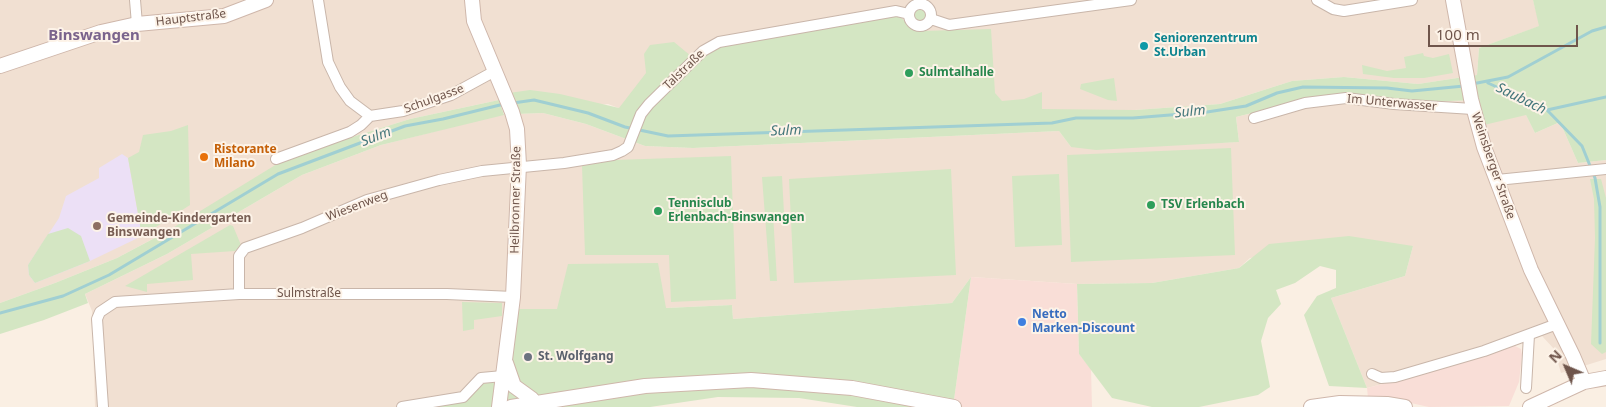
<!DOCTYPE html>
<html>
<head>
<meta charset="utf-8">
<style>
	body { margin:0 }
	#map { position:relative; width:1606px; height:407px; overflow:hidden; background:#faefe3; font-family:"Noto Sans",sans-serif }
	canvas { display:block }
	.north { position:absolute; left:1541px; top:342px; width:50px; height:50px; -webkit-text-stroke:4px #fdf3e8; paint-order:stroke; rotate:315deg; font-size:14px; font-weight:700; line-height:20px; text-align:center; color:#6f554b }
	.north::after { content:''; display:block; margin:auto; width:18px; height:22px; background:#6f554b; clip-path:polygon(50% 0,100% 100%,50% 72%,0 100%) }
	.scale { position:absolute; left:1428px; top:25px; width:150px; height:22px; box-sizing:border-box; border:2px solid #6f554b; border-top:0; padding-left:6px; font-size:15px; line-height:18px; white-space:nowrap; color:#6f554b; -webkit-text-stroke:4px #fdf3e8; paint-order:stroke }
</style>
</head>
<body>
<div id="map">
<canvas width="1606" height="407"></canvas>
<div class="north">N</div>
<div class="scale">100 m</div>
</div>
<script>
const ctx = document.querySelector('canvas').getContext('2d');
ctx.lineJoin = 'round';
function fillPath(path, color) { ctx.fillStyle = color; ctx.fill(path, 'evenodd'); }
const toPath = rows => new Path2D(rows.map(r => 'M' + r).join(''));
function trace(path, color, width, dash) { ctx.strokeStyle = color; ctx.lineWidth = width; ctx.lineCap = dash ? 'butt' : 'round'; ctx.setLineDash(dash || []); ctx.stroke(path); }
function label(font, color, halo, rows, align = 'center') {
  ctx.font = font + ' "Noto Sans",sans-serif'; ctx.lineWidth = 4; ctx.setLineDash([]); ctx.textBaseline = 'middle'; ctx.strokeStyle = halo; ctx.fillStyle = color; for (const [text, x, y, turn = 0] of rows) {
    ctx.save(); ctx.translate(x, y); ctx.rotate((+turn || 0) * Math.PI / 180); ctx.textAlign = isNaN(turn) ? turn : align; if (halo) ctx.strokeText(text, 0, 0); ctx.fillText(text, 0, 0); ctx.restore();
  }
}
fillPath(toPath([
	[0,0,1533,0,1540,26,1479,48,1477,75,1418,84,1344,77,1292,81,1220,104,1135,110,658,123,608,104,516,114,543,113,586,124,645,146,693,148,1059,131,1071,147,1239,142,1236,117,1316,97,1348,95,1422,102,1479,100,1526,115,1535,133,1560,122,1578,163,1606,160,1606,359,1561,373,1554,349,1542,336,1434,371,1367,388,1331,298,1405,276,1413,246,1250,258,1239,268,1152,283,1077,284,971,277,952,303,733,319,732,305,665,308,557,309,514,380,427,407,95,407,92,311,85,294,167,254,302,175,381,145,504,114,499,100,410,119,333,143,117,258,55,283,0,303]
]), '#f1e0d2');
fillPath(toPath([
	[971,277,1077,284,1079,354,1091,369,1092,407,953,407],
	[1515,346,1521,349,1522,355,1519,382,1509,406,1429,407,1397,400,1368,398,1367,388,1434,371]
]), '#f9ded7');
fillPath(toPath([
	[122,154,128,158,142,236,90,261,35,283,29,275,28,265,59,218,66,196,99,178,99,168]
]), '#ece0f6');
fillPath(toPath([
	[1533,0,1606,0,1606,160,1578,163,1560,122,1535,133,1526,115,1484,125,1478,100,1422,102,1348,95,1316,97,1236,117,1239,142,1096,150,1071,147,1059,131,693,148,645,146,586,124,543,113,516,114,509,93,530,90,560,94,619,108,646,73,644,54,650,45,674,42,697,61,719,45,896,13,912,28,921,31,991,29,995,93,1002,101,1024,99,1042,92,1042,109,1135,110,1220,104,1292,81,1344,77,1418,84,1477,75,1479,48,1539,26],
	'911 15a10 10 0 1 1 20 0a10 10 0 1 1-20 0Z',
	[1423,53,1424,56,1433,58,1449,54,1453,73,1424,78,1394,78,1363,74,1362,65,1387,71,1406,68,1404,57],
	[1114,78,1117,101,1108,100,1080,89,1081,84],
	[499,100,504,115,381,145,302,175,167,254,85,294,88,303,44,320,0,334,0,303,55,283,117,258,166,232,277,164,333,143,410,119],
	[188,125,190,205,142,236,128,158,139,152,143,135,171,131],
	[1231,148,1235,255,1071,262,1067,155],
	[731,156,736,299,671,302,669,255,585,255,582,166,615,160],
	[951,169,956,275,794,283,789,179],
	[1059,174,1062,245,1015,247,1012,176],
	[782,176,784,213,773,214,777,281,770,281,762,177],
	[1590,179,1601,179,1606,198,1606,352,1602,354,1591,344,1595,238,1594,199],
	[230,225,233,226,241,245,235,251,191,254,193,280,147,284,147,292,125,286],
	[68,228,81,236,90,261,35,283,29,275,28,265,48,234],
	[1349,236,1413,246,1405,276,1331,298,1367,388,1329,386,1304,315,1317,296,1336,288,1336,270,1320,266,1295,283,1276,290,1281,304,1268,318,1261,341,1270,387,1258,395,1199,407,1152,407,1112,398,1079,354,1077,284,1152,283,1239,268,1269,244],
	[658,263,666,308,732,305,733,319,952,303,971,277,953,407,857,407,799,398,718,397,650,407,427,407,481,384,514,380,511,348,516,309,557,309,568,264],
	[462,302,502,303,502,316,474,320,474,329,463,331]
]), '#d4e6c3');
trace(toPath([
	[1488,83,1547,110,1582,146,1595,178,1600,207,1600,343],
	[1472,84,1508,77,1592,31,1606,27],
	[513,103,534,100,588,113,625,127,668,136,1052,123,1076,118,1133,118,1207,112,1246,106,1277,93,1303,87,1387,88,1412,91,1464,86],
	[1547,110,1606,97],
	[0,313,63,296,109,275,278,174,405,126,443,119,504,104]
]), '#a0cfd2', 3);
const street = toPath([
	[135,0,137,24],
	[318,0,328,62,340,87,350,101,370,116,403,111,451,95,495,71],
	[1317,0,1333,9,1344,11,1412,0],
	'909 15a11 11 0 1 1 22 0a11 11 0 1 1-22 0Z',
	[931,19,949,25,1131,0],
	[1254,118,1305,103,1346,98,1394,104,1473,109],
	[276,159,350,132,361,125,370,116],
	[1497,180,1606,169],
	[239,294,239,256,245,248,302,228,367,200,439,180,482,171,564,163,613,155,622,151,628,147,641,114,649,104,703,51,719,42,896,11,909,14],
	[1372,374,1381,378,1395,377,1484,351,1557,324],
	[1526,388,1529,335],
	[103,407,97,319,100,312,115,302,239,294,447,294,513,297],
	[402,407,463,397,481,378,503,376]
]);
const secondary = toPath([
	[472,0,474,21,512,112,517,129,519,165,513,297,499,407],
	[1453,0,1471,99,1484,147,1531,270,1573,356,1584,382],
	[0,66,101,32,137,24,224,16,266,0],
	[506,363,514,386,532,399,533,404],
	[511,407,645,386,751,380,852,388,954,407],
	[1311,407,1340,403,1387,404,1405,407],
	[1530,407,1584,382,1606,378]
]);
trace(street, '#c9b6aa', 12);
trace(secondary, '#cfb7ab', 16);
trace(street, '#fff', 10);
trace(secondary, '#fff', 14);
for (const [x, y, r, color] of [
	[1144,46,5,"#0f9aa8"],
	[909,73,5,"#2e9e5b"],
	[204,157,5,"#e8710a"],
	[1151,205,5,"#2e9e5b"],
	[658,211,5,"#2e9e5b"],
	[97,226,5,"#8d6e63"],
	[1022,322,5,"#3f7fe0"],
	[528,357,5,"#6b7280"]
]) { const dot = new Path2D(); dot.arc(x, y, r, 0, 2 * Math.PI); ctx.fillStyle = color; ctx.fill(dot); trace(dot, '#fdf3e8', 2); }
label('12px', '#6f554b', '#fdf3e8', [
	["Hauptstraße",191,18,-7],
	["Talstraße",684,70,-44],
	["Schulgasse",434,99,-20],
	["Im Unterwasser",1392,103,5],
	["Weinsberger Straße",1493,166,71],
	["Heilbronner Straße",516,200,-89],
	["Wiesenweg",357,206,-21],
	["Sulmstraße",309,294]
]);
label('bold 12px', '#0d838f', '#fdf3e8', [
	["Seniorenzentrum",1154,39],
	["St.Urban",1154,53]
], 'left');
label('bold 12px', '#27864d', '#fdf3e8', [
	["Sulmtalhalle",919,73],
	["Tennisclub",668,204],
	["Erlenbach-Binswangen",668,218],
	["TSV Erlenbach",1161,205]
], 'left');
label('bold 12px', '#c56008', '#fdf3e8', [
	["Ristorante",214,150],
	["Milano",214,164]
], 'left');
label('bold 12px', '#785e54', '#fdf3e8', [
	["Gemeinde-Kindergarten",107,219],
	["Binswangen",107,233]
], 'left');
label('bold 12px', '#366cbe', '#fdf3e8', [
	["Netto",1032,315],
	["Marken-Discount",1032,329]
], 'left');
label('bold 12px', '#5b616d', '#fdf3e8', [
	["St. Wolfgang",538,357]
], 'left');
label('italic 14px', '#44777b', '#fdf3e8', [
	["Saubach",1521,99,26],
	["Sulm",1190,112,-6],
	["Sulm",786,131,-2],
	["Sulm",376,137,-21]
]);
label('bold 15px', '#7a638c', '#fdf3e8', [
	["Binswangen",94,36]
]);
</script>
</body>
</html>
